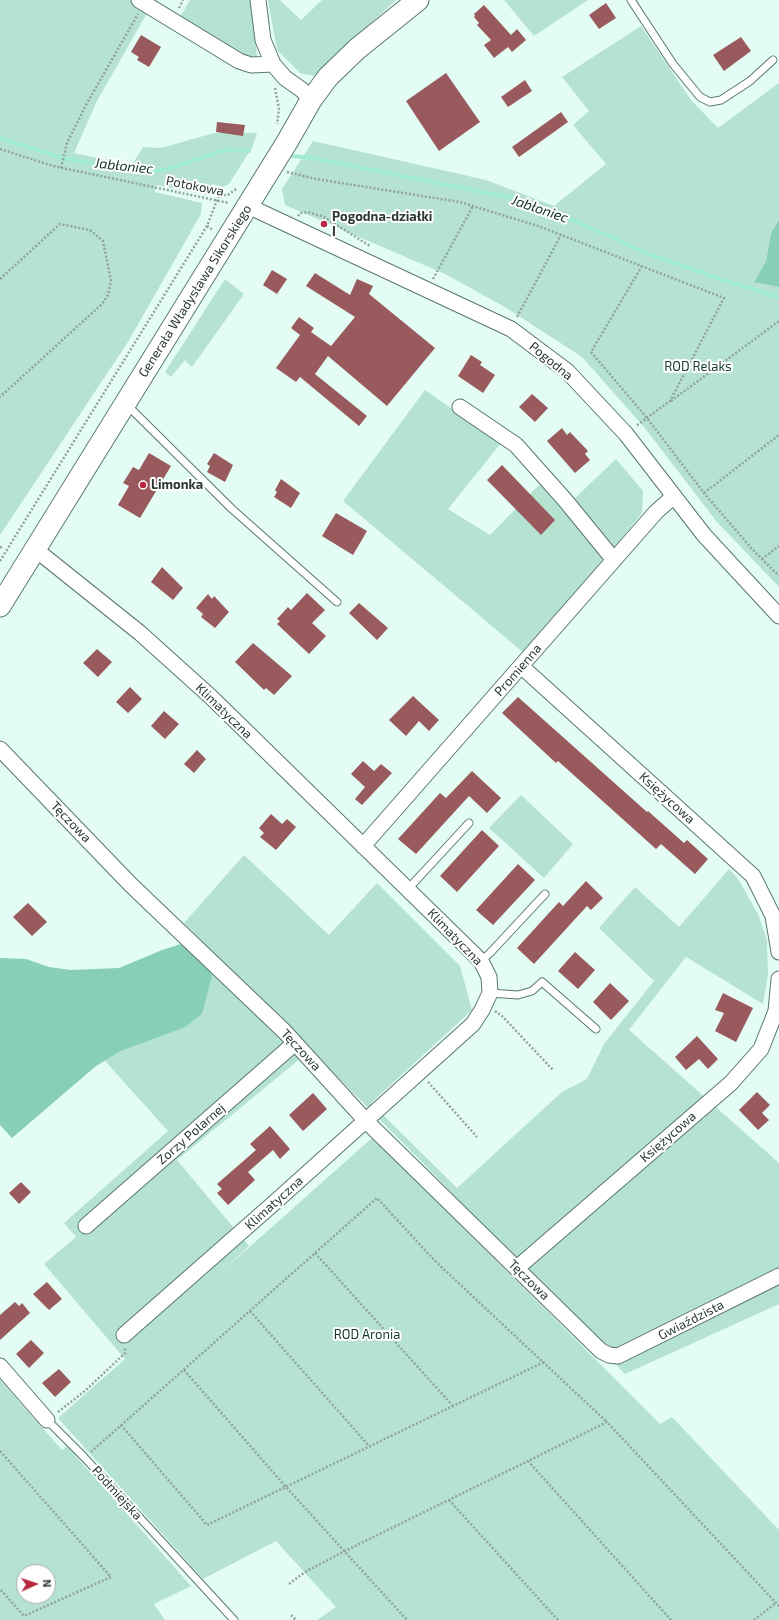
<!DOCTYPE html>
<html>
<head>
<meta charset="utf-8">
<style>
	body { margin:0 }
	#map { position:relative; width:779px; height:1620px; overflow:hidden; background:#e4fdf4; font-family:"Exo 2",sans-serif }
	canvas { display:block }
	.north { position:absolute; left:16px; top:1564px; width:40px; height:40px; box-sizing:border-box; background:#fff; border:1px solid #aaafad; border-radius:50%; rotate:87deg; font-size:11px; font-weight:700; line-height:16px; text-align:center; color:#2b3833 }
	.north::after { content:''; display:block; margin:auto; width:14px; height:18px; background:#b9273f; clip-path:polygon(50% 0,100% 100%,50% 72%,0 100%) }
</style>
</head>
<body>
<div id="map">
<canvas width="779" height="1620"></canvas>
<div class="north">N</div>
</div>
<script>
const ctx = document.querySelector('canvas').getContext('2d');
ctx.lineJoin = 'round';
function fillPath(path, color) { ctx.fillStyle = color; ctx.fill(path, 'evenodd'); }
const toPath = rows => new Path2D(rows.map(r => 'M' + r).join(''));
function trace(path, color, width, dash) { ctx.strokeStyle = color; ctx.lineWidth = width; ctx.lineCap = dash ? 'butt' : 'round'; ctx.setLineDash(dash || []); ctx.stroke(path); }
function label(font, color, halo, rows, align = 'center') {
  ctx.font = font + ' "Exo 2",sans-serif'; ctx.lineWidth = 4; ctx.setLineDash([]); ctx.textBaseline = 'middle'; ctx.strokeStyle = halo; ctx.fillStyle = color; for (const [text, x, y, turn = 0] of rows) {
    ctx.save(); ctx.translate(x, y); ctx.rotate((+turn || 0) * Math.PI / 180); ctx.textAlign = isNaN(turn) ? turn : align; if (halo) ctx.strokeText(text, 0, 0); ctx.fillText(text, 0, 0); ctx.restore();
  }
}
fillPath(toPath([
	[0,0,130,0,170,21,146,15,97,101,74,153,132,165,143,147,161,148,214,133,257,133,253,146,229,184,223,187,212,184,208,195,156,185,155,192,202,203,201,214,128,342,0,535],
	[190,0,251,0,257,57,244,56,180,17],
	[268,0,280,0,301,20,322,0,396,0,314,76,300,73,277,50],
	[504,0,588,0,534,36],
	[641,26,691,100,718,128,779,83,779,220,771,233,766,261,754,281,779,287,779,587,717,522,644,427,582,357,505,307,445,274,285,205,282,189,313,141,486,180,554,206,606,164,573,125,589,111,562,77],
	[225,279,244,294,192,367,185,360,171,377,165,372],
	[425,390,501,443,448,509,490,535,540,484,604,559,524,653,343,501],
	[616,459,643,491,642,513,613,549,573,500],
	[521,795,573,844,544,878,489,828],
	[244,855,329,935,377,883,460,966,472,1010,371,1103,457,1188,562,1092,587,1079,604,1044,654,981,599,928,635,887,679,927,729,869,738,879,758,914,767,940,768,975,763,1004,686,957,629,1030,779,1163,779,1304,625,1374,423,1163,184,923],
	[208,967,301,1058,177,1160,249,1246,218,1275,373,1137,660,1424,672,1417,779,1530,779,1620,317,1620,336,1607,276,1541,203,1579,58,1418,125,1359,44,1264,76,1237,64,1223,168,1131,105,1061,121,1051,140,1044],
	[0,1380,62,1450,67,1446,191,1586,154,1604,165,1620,0,1620],
	[24,1572,48,1572,48,1596,24,1596]
]), '#b6e2d2');
fillPath(toPath([
	[779,220,779,287,754,282,766,261,771,233],
	[181,944,189,948,208,967,212,976,202,1014,185,1027,121,1051,96,1066,12,1138,0,1125,0,958,26,959,49,967,71,970,119,968,162,950]
]), '#87cfb7');
trace(toPath([
	[0,138,63,158,127,170,148,172,168,169,225,150,249,151],
	[292,156,313,158,512,198,568,218,651,255,729,282,779,297]
]), '#a1ebd1', 4);
fillPath(toPath([
	[606,3,616,18,599,29,589,15],
	[484,5,511,35,517,29,526,40,512,52,508,47,494,58,484,45,491,40,477,25,479,23,474,17,475,16,474,14],
	[141,35,161,47,149,67,137,60,139,57,131,52],
	[741,37,751,51,724,71,713,55],
	[446,73,480,122,439,151,406,101],
	[525,80,532,91,508,107,501,97],
	[561,112,568,122,519,157,512,147],
	[217,122,245,125,243,136,216,132],
	[272,270,287,279,277,294,263,285],
	[315,273,350,295,357,279,373,286,369,294,435,348,387,406,328,356,315,374,367,416,359,426,300,377,296,382,276,368,300,335,291,328,299,317,314,328,311,332,331,346,355,317,306,286],
	[471,355,482,362,480,365,495,375,483,393,458,376],
	[532,394,548,408,535,422,519,407],
	[562,428,567,435,570,432,588,451,585,454,590,460,575,473,547,441],
	[149,453,171,466,140,518,118,505,129,486,123,483,133,467,139,470],
	[214,453,233,465,225,482,207,472,210,466,207,464],
	[502,465,555,520,541,535,487,480],
	[281,479,300,493,291,508,274,497,277,492,275,490],
	[336,513,367,531,353,555,322,536],
	[162,567,183,588,173,600,151,582],
	[307,593,325,610,312,623,326,636,309,654,277,624,280,621,277,619,288,607,291,610],
	[208,594,212,599,214,596,229,612,215,628,201,617,203,614,196,608],
	[359,603,388,628,377,640,349,613],
	[253,643,292,676,274,695,266,688,264,690,235,662],
	[97,649,112,662,98,677,83,663],
	[130,687,142,699,128,713,116,702],
	[413,696,439,720,429,731,419,721,406,736,389,720],
	[518,697,647,812,648,811,684,843,687,840,708,859,695,874,661,844,656,849,558,761,556,763,502,713],
	[164,711,179,724,165,739,151,726],
	[197,750,206,759,194,773,184,764],
	[363,761,374,771,381,764,392,773,362,805,355,799,365,787,351,774],
	[472,771,501,798,487,813,469,796,416,854,398,839,440,793,446,798],
	[271,814,282,824,287,819,296,827,276,850,260,837,264,833,259,828],
	[482,830,499,846,457,892,440,876],
	[518,864,535,880,493,925,476,910],
	[586,881,603,898,591,910,587,906,534,964,517,948,559,902,563,906],
	[28,903,47,922,32,936,13,917],
	[575,952,595,970,578,989,558,971],
	[610,983,629,1001,611,1020,593,1002],
	[723,993,753,1008,736,1042,715,1031,724,1013,715,1010],
	[697,1036,718,1059,708,1069,699,1059,686,1070,675,1057],
	[757,1092,770,1105,762,1113,769,1120,758,1130,739,1110],
	[313,1093,327,1109,303,1131,289,1115],
	[270,1126,290,1149,280,1159,273,1150,248,1172,255,1180,228,1205,217,1193,222,1189,217,1184,256,1150,250,1144],
	[21,1182,31,1192,19,1204,9,1193],
	[47,1282,62,1299,49,1310,33,1294],
	[15,1302,19,1306,22,1303,30,1313,0,1340,0,1315],
	[31,1340,44,1353,29,1368,16,1354],
	[59,1369,71,1382,55,1397,42,1383]
]), '#985a5c');
const lane = toPath([
	[631,0,673,64,700,97,710,102,721,100,750,81,773,60],
	[127,405,232,509,337,602],
	[408,889,469,823],
	[481,961,490,953,545,894],
	[490,993,518,995,532,991,542,982,596,1029],
	[47,1420,84,1457,234,1620]
]);
const street = toPath([
	[139,0,239,61,251,65,273,64],
	[258,0,263,40,273,64,285,78,302,90,311,100],
	[248,206,511,329,567,371,626,434,704,535,779,616],
	[460,407,516,445,565,500,614,560],
	[35,549,140,633,211,697,481,961,489,977,490,993,482,1010,473,1024,274,1203,124,1335],
	[521,666,753,876,773,916,779,952],
	[0,749,131,885,285,1032,366,1121,601,1351,609,1355,618,1356,779,1276],
	[363,846,656,512,674,496],
	[86,1226,295,1043],
	[517,1268,731,1083,761,1049,776,1011,779,979],
	[0,1366,47,1420]
]);
const secondary = toPath([
	[0,606,287,142,311,100,328,77,357,49,418,0]
]);
trace(lane, '#5a776d', 9);
trace(street, '#5a776d', 17);
trace(secondary, '#5a776d', 23);
trace(toPath([
	[179,8,183,0],
	[275,88,279,109,277,124],
	[0,149,53,166,229,203],
	[61,168,67,143,86,105,138,14],
	[287,172,316,179,460,202,538,226,724,298,670,401,636,426],
	[298,216,300,213,308,212,324,217,370,246],
	[207,226,213,230],
	[642,266,591,352,647,418,704,493,752,549,779,576],
	[0,279,60,224,90,230,103,241,111,281,108,295,102,304,0,397],
	[433,279,473,206],
	[517,317,561,235],
	[671,401,779,321],
	[704,493,779,435],
	[0,547,4,548],
	[762,559,779,546],
	[0,561,207,226,219,195,228,195,236,189],
	[495,1011,502,1016,553,1070],
	[428,1082,477,1137],
	[315,1253,453,1406],
	[250,1311,369,1446],
	[184,1370,286,1487,407,1620],
	[58,1412,85,1391,125,1353,125,1347],
	[121,1425,207,1525,544,1362],
	[0,1451,111,1577,24,1616,0,1589],
	[91,1452,377,1198,435,1261,607,1422],
	[449,1500,558,1620],
	[289,1584,305,1572,345,1551,528,1461],
	[291,1615,296,1620],
	[671,1620,528,1461,607,1422,779,1606],
	[754,1620,776,1603]
]), '#90a39c', 2.5, [2, 2]);
trace(lane, '#fff', 7);
trace(street, '#fff', 15);
trace(secondary, '#fff', 21);
for (const [x, y, r, color] of [
	[324,224,4,"#b9273f"],
	[143,485,4,"#b9273f"]
]) { const dot = new Path2D(); dot.arc(x, y, r, 0, 2 * Math.PI); ctx.fillStyle = color; ctx.fill(dot); trace(dot, '#fff', 1.5); }
label('13px', '#2b3833', '#fff', [
	["Potokowa",195,186,11],
	["Generała Władysława Sikorskiego",195,291,-58],
	["Pogodna",551,361,39],
	["Promienna",518,670,-49],
	["Klimatyczna",224,711,44],
	["Księżycowa",667,798,42],
	["Tęczowa",71,822,46],
	["Klimatyczna",455,937,46],
	["Tęczowa",301,1050,47],
	["Zorzy Polarnej",191,1134,-41],
	["Księżycowa",668,1137,-41],
	["Klimatyczna",274,1203,-42],
	["Tęczowa",529,1280,44],
	["Gwiaździsta",691,1320,-27],
	["Podmiejska",117,1493,48]
]);
label('bold 13px', '#2b3833', '#fff', [
	["Pogodna-działki",332,217],
	["I",332,232],
	["Limonka",151,485]
], 'left');
label('13px', '#193b30', '#fff', [
	["ROD Relaks",698,367],
	["ROD Aronia",367,1335]
]);
label('italic 14px', '#0f3228', '#fff', [
	["Jabłoniec",124,166,6],
	["Jabłoniec",540,209,19]
]);
</script>
</body>
</html>
